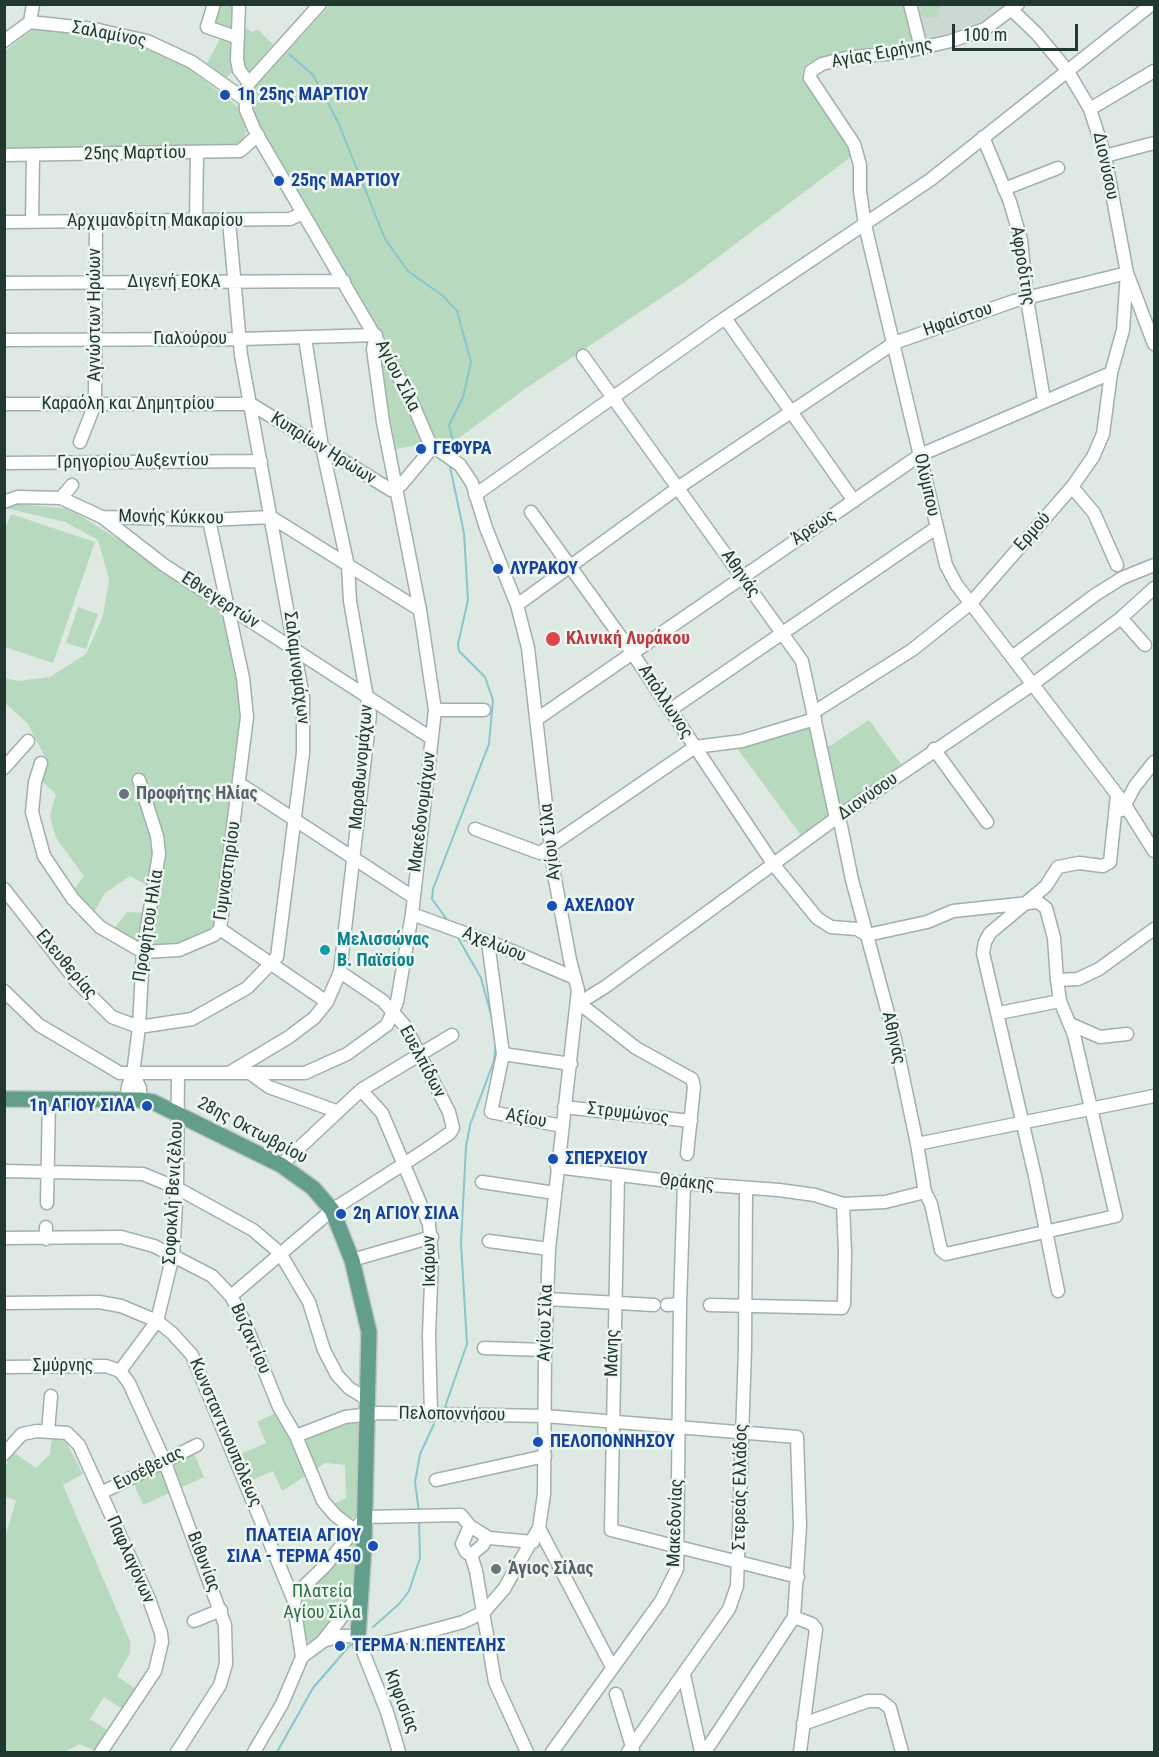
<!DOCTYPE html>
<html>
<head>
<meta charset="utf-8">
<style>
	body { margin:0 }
	#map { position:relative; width:1159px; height:1757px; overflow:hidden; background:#dee9e3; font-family:"Roboto Condensed",sans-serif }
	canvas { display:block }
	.frame { position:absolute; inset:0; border:6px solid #203830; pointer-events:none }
	.scale { position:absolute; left:952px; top:24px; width:126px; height:27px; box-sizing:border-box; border:3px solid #203830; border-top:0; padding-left:8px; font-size:18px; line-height:21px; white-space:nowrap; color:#203830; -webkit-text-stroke:4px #eef6f1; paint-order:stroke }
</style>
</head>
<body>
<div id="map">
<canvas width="1159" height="1757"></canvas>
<div class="frame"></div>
<div class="scale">100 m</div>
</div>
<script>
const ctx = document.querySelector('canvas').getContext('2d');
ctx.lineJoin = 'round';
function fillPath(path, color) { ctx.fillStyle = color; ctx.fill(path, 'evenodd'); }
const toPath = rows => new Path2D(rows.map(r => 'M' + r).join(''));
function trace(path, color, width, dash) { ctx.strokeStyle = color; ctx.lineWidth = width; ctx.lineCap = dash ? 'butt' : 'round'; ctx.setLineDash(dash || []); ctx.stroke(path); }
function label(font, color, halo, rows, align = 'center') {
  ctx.font = font + ' "Roboto Condensed",sans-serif'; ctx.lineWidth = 5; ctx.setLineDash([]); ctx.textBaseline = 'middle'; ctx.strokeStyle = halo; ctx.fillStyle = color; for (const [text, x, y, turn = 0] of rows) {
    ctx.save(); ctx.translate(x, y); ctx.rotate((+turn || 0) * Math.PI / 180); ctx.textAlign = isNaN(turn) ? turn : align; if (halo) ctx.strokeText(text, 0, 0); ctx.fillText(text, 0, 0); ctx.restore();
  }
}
fillPath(toPath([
	[913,5,1014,5,983,23,923,44]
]), '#ccd9d2');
fillPath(toPath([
	[221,5,236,5,233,29,221,27,215,23],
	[330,5,907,5,918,46,839,53,808,63,802,71,807,86,834,120,849,145,852,156,689,279,525,389,447,447,435,443,409,381,255,117,252,102,254,88],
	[921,5,940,5,938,18,920,16],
	[35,28,122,43,152,51,190,69,237,106,246,130,245,140,235,147,5,148,4,52],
	[247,28,251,32,258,30,273,44,249,73,245,73,241,34],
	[221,37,230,40,235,69,226,79,207,63],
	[377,350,402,394,422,444,396,449],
	[20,504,70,509,225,607,238,675,240,726,219,920,199,942,147,950,112,931,127,912,144,913,150,887,130,876,105,893,92,916,72,892,84,876,56,838,50,816,56,794,41,780,47,761,28,724,5,703,5,678,18,681,50,677,86,654,103,616,109,579,98,540,65,522,5,508],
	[11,514,95,542,53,663,5,647,4,532],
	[78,607,98,614,86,649,66,643],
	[869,720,903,767,803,838,737,748,814,726,819,748,830,746],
	[277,1412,291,1442,343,1421,363,1422,361,1511,356,1517,346,1520,331,1505,346,1498,345,1465,325,1463,282,1491,273,1471,250,1481,238,1455,266,1443,257,1422],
	[52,1436,65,1440,83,1474,63,1485,130,1641,130,1653,117,1676,137,1690,125,1711,104,1697,90,1719,110,1732,97,1752,80,1744,64,1752,5,1752,4,1540,16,1501,5,1496,5,1466,13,1452,36,1468,50,1454],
	[193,1451,204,1477,143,1505,133,1481],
	[354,1540,359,1545,357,1583,351,1599,329,1630,311,1644,306,1639,301,1608,302,1598,346,1542]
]), '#b7dabe');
trace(toPath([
	[289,54,313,75,338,122,385,239,408,271,443,296,457,311,471,362,463,397,449,425,455,451,453,454],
	[448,921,432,899,433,889,489,744,493,700,485,677,459,651,458,644,468,600,464,533,449,462],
	[457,936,481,978,493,1022],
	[445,1407,467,1344,461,1243,466,1147,470,1125,494,1061,496,1041],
	[419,1512,415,1482,420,1454,434,1424],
	[373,1627,399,1604,409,1591,420,1558,419,1521],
	[277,1752,313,1688,351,1644]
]), '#86c6cd', 2);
const minor = toPath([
	[214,4,207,27,236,37],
	[239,4,237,60,239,70,249,83],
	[320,4,249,83,245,93,246,110,255,131,408,393,430,444,460,465,472,483,486,528,517,605,528,648,554,874,570,960,578,990,549,1249,545,1350,544,1494,539,1528,504,1589,484,1612,463,1622,430,1631,384,1643,360,1644,387,1712,399,1752],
	[910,4,921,48],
	[1018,4,985,29,951,41,904,52,846,58,822,64,811,71,810,78,854,144,860,165,860,191,865,225,946,565,956,584,1125,805,1154,851],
	[1012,10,1037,34,1067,70,1090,109,1105,156,1127,273,1154,344],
	[30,22,94,29,147,41,192,62,244,99],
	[30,22,33,4],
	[4,41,30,22],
	[1090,109,1154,71],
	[983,137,1010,202,1021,240,1027,299,1044,400],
	[4,155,240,151,258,135],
	[1105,156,1154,143],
	[1004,189,1058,168],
	[196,220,197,153],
	[4,222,290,219,303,213],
	[32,222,33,155],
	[4,283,344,281],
	[725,318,854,501],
	[4,340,240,339,376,335,373,349,383,422,420,610,435,710,412,914,397,1002,387,1025,347,1054,305,1073,120,1073,39,1025,4,991],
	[583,356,802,661,836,819],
	[4,404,251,404],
	[251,404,391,490,401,485,433,447],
	[80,442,95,404,96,221],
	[4,463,261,461],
	[1072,487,1094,513,1117,565],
	[475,495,725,318,930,180,1152,4],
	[61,498,72,485],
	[4,502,17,497,61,498,102,517,209,520,271,517],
	[531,512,633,654,774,865,817,918,831,927,857,929,867,935,927,922,953,911,1038,902,1046,908,1054,938,1057,980],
	[102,517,164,565,431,738],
	[271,517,420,610],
	[517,605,679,487,894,343,1014,301,1127,273,1123,330,1111,373,1103,434,1093,457,1072,487,971,603,912,650,814,712],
	[1121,618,1145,645],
	[1012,657,1095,595,1122,578,1154,565],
	[435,710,484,710],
	[670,710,936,528],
	[537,719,920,455,1111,373],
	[934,749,987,822],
	[41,763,35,782,32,812,44,856,73,899,100,927,143,952,179,950,214,935,220,929,247,717,243,678,209,520],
	[4,768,28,741],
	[240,784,413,897],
	[1122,810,1135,786,1154,762],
	[839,816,852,880,895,1039,917,1144,925,1192,931,1204,941,1250,946,1254,1116,1216,1074,1035,1060,1001,999,1013],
	[475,829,540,853,695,747,742,741,815,719],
	[4,889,77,982,112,1017,139,1027,192,1019,247,988,277,957,303,753,303,697,241,355,229,221],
	[412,914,500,946,575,978],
	[220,929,327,1002],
	[488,942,503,1054,491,1112,562,1126],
	[1060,1001,1057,980,1078,979,1099,969,1154,929],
	[1070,1024,1100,1037,1127,1034],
	[503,1054,571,1064],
	[229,1073,289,1037,314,1018,327,1002,340,972,370,715,350,601,348,566,322,447,305,338],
	[133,1074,140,1088,140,1100],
	[251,1074,269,1087,336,1111],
	[361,1090,382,1113,429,1224,432,1257,429,1335,431,1415],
	[127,1100,128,1086,133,1074,139,1027,143,952,159,854,157,836,139,780],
	[564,1107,691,1121],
	[917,1144,1154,1096],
	[687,1154,694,1087,692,1079,636,1048,579,1003,605,987,839,816,1033,684,1121,618,1154,588],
	[281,1165,361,1090,452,1035],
	[557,1167,684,1183,779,1190,815,1195,843,1204,885,1202,925,1192],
	[4,1171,143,1174,177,1188,253,1230,280,1253,309,1302,324,1350,337,1375,349,1388,368,1400],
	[618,1176,611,1530,798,1577],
	[482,1182,555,1193],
	[47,1203,49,1099],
	[4,1238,121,1237,154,1246,212,1276,231,1296,245,1323,279,1407,296,1436,323,1501,335,1515,353,1529],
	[46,1239,46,1227],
	[489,1241,549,1249],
	[352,1260,432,1237],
	[1058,1291,1035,1176,983,953,985,942,990,933,1046,886,1058,867,1079,863,1103,866,1110,862,1117,795],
	[231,1296,332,1210,427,1149,450,1133,453,1128,449,1112,405,1026,383,1001,340,972],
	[547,1299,654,1305],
	[4,1303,99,1302,121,1306,157,1321,172,1333,192,1355,294,1601],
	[667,1305,680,1304],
	[710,1305,842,1308,844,1304,845,1252,843,1204],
	[484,1348,545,1350],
	[4,1367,106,1366,120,1371],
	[120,1371,129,1383,164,1460,225,1625,226,1664,220,1685,177,1752],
	[120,1371,157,1321,173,1255,177,1188,178,1073],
	[48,1431,51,1396],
	[296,1436,345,1417,379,1413,545,1416,797,1437,800,1526,794,1617,705,1752],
	[4,1454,22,1434,37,1431,67,1433,79,1445,149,1599,161,1633,162,1642,155,1671,101,1752],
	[436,1480,545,1456],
	[101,1493,197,1445],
	[470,1526,489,1538,533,1542],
	[539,1528,612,1667],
	[471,1555,483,1545,486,1537],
	[794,1617,812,1624,816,1629,800,1752],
	[194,1621,221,1610],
	[323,1641,340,1636,358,1636],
	[302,1657,294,1605,296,1594,325,1566,365,1517,461,1515,470,1526,462,1544,466,1552,471,1555,476,1571,495,1682,527,1752],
	[684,1675,701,1752],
	[616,1694,633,1750],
	[803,1724,868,1701,881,1701,890,1708,902,1752],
	[254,1752,282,1704,302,1657,322,1642,360,1594],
	[552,1752,661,1601,677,1569,680,1304,684,1183],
	[628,1752,729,1609,737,1586,745,1349,746,1189]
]);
const major = toPath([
	[4,1099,140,1100,153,1102,281,1165,313,1188,332,1210,352,1260,369,1332,364,1545,358,1636,360,1644]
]);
trace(minor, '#a1b0aa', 15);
trace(major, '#bcc3c1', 18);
trace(minor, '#fff', 12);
trace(major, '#639d8b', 15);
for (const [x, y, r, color] of [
	[225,95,6,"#1a4fb4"],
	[279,181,6,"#1a4fb4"],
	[421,449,6,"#1a4fb4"],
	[498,569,6,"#1a4fb4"],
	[553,639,8,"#e0444e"],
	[124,794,6,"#6b7280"],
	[552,906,6,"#1a4fb4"],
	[325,950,6,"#0f9aa8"],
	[147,1106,6,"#1a4fb4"],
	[553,1159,6,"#1a4fb4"],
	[341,1214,6,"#1a4fb4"],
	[538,1442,6,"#1a4fb4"],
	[373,1546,6,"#1a4fb4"],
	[496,1569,6,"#6b7280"],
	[340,1646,6,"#1a4fb4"]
]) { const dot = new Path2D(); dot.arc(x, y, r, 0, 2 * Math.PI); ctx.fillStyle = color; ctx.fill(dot); trace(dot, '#eef6f1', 2); }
label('18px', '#203830', '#eef6f1', [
	["Σαλαμίνος",109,35,11],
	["Αγίας Ειρήνης",882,54,-10],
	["25ης Μαρτίου",135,154,-1],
	["Διονύσου",1105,166,78],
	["Αρχιμανδρίτη Μακαρίου",155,221],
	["Αφροδίτης",1022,266,81],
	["Διγενή ΕΟΚΑ",174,282],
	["Αγνώστων Ηρώων",95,315,-90],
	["Ηφαίστου",958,320,-19],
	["Γιαλούρου",190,339],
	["Αγίου Σίλα",397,376,63],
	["Καραόλη και Δημητρίου",128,404],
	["Κυπρίων Ηρώων",323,449,32],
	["Γρηγορίου Αυξεντίου",133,462,-1],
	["Ολύμπου",926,485,77],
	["Μονής Κύκκου",171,518,1],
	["Άρεως",814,528,-34],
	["Ερμού",1033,532,-49],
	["Αθηνάς",740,574,55],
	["Εθνεγερτών",220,601,33],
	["Σαλαμινομάχων",296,668,83],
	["Απόλλωνος",665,702,57],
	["Μαραθωνομάχων",362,767,-85],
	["Διονύσου",868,797,-35],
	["Μακεδονομάχων",423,812,-83],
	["Αγίου Σίλα",551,842,-96],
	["Γυμναστηρίου",228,871,-82],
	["Προφήτου Ηλία",149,926,-81],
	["Αχελώου",494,945,22],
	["Ελευθερίας",66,965,50],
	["Αθηνάς",893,1038,77],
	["Ευελπίδων",422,1062,62],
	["Στρυμώνος",628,1114,7],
	["Αξίου",526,1119,10],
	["28ης Οκτωβρίου",252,1131,28],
	["Θράκης",687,1183,6],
	["Σοφοκλή Βενιζέλου",174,1193,-87],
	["Ικάρων",430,1261,-91],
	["Αγίου Σίλα",546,1323,-88],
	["Βυζαντίου",250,1339,66],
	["Μάνης",613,1353,-89],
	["Σμύρνης",63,1366],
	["Πελοποννήσου",452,1415,1],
	["Κωνσταντινουπόλεως",225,1433,67],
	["Ευσέβειας",149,1469,-27],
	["Στερεάς Ελλάδος",741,1487,-89],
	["Μακεδονίας",676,1523,-88],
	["Παφλαγόνων",130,1560,66],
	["Βιθυνίας",203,1562,69],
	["Κηφισίας",401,1702,69]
]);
label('bold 18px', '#164399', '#eef6f1', [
	["1η 25ης ΜΑΡΤΙΟΥ",237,95],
	["25ης ΜΑΡΤΙΟΥ",291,181],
	["ΓΕΦΥΡΑ",433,449],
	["ΛΥΡΑΚΟΥ",510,569],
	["ΑΧΕΛΩΟΥ",564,906],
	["1η ΑΓΙΟΥ ΣΙΛΑ",135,1106,"right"],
	["ΣΠΕΡΧΕΙΟΥ",565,1159],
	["2η ΑΓΙΟΥ ΣΙΛΑ",353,1214],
	["ΠΕΛΟΠΟΝΝΗΣΟΥ",550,1442],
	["ΠΛΑΤΕΙΑ ΑΓΙΟΥ",361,1536,"right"],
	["ΣΙΛΑ - ΤΕΡΜΑ 450",361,1557,"right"],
	["ΤΕΡΜΑ Ν.ΠΕΝΤΕΛΗΣ",352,1646]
], 'left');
label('bold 18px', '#be3a42', '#eef6f1', [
	["Κλινική Λυράκου",566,639]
], 'left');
label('bold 18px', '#5b616d', '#eef6f1', [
	["Προφήτης Ηλίας",136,794],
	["Άγιος Σίλας",508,1569]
], 'left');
label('bold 18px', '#0d838f', '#eef6f1', [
	["Μελισσώνας",337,940],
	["B. Παϊσίου",337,961]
], 'left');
label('18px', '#2c6d41', '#eef6f1', [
	["Πλατεία",322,1592],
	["Αγίου Σίλα",322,1613]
]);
</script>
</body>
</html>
